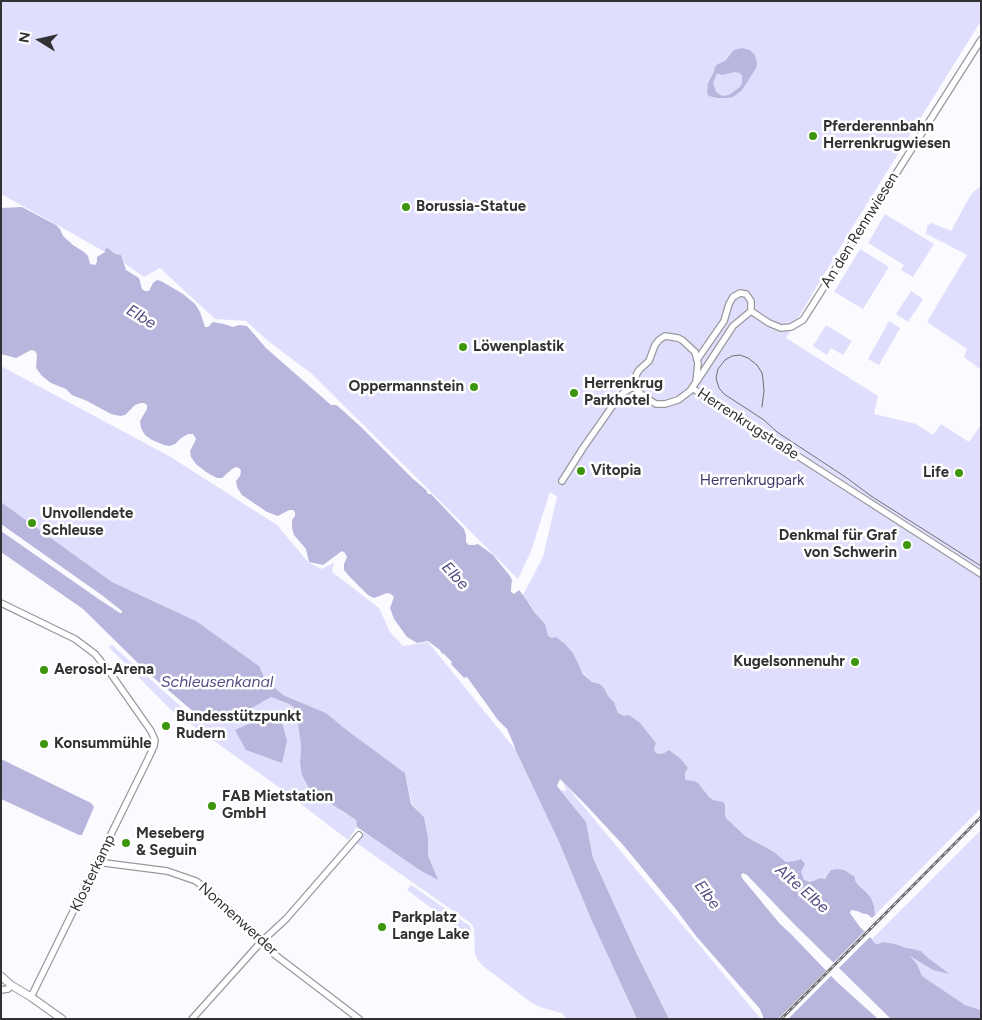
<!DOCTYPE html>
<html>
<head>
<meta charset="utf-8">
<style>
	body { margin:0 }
	#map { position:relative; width:982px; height:1020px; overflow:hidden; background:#fafaff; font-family:Figtree,sans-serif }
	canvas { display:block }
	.frame { position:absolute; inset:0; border:2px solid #323234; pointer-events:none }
	.north { position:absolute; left:15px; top:15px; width:50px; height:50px; -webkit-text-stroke:4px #fff; paint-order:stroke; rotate:280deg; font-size:14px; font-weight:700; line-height:20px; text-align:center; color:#323234 }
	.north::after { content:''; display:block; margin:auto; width:18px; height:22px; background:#323234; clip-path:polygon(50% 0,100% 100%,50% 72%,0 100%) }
</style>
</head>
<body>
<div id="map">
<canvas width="982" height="1020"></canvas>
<div class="frame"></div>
<div class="north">N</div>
</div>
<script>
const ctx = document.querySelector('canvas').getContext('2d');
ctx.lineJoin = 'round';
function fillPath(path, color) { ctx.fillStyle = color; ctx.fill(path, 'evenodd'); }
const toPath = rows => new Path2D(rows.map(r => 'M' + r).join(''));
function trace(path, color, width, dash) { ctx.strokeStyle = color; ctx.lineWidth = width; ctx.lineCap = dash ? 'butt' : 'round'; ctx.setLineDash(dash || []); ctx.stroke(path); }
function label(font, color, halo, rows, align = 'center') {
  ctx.font = font + ' Figtree,sans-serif'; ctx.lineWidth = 5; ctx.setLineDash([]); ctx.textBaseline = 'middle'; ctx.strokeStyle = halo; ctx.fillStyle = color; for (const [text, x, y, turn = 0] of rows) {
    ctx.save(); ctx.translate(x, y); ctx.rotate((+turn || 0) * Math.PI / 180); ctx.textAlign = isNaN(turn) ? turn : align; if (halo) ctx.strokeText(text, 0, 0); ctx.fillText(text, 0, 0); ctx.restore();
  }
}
fillPath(toPath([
	[1,1,981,1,981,21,855,223,786,338,878,396,874,414,916,424,933,435,941,424,969,442,981,425,981,808,875,915,874,906,865,891,857,884,855,880,821,878,810,882,804,880,795,861,786,862,774,852,745,836,726,818,725,808,720,802,713,800,706,794,703,789,686,780,685,776,688,768,681,759,668,750,664,753,659,754,656,753,654,749,656,743,648,735,618,713,614,702,608,696,604,688,600,684,592,682,552,638,547,636,545,624,535,613,530,604,523,595,543,557,557,497,550,492,531,551,518,579,415,476,312,374,268,341,246,321,215,319,160,268,144,277,124,263,121,255,115,254,108,248,105,252,61,227,1,194],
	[981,186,981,370,964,357,967,349,927,322,967,255,925,233,927,231,927,226,932,223,951,231,969,198,972,193],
	[885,214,934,244,913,277,901,270,904,265,868,243],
	[860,249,889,267,863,309,834,292],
	[911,291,923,299,908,322,896,314],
	[889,321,900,328,879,365,868,359],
	[826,325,852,341,843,355,831,348,827,355,813,346],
	[1,366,169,456,277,525,308,562,321,569,334,563,332,572,379,608,390,632,403,646,428,642,515,749,559,842,591,919,637,1019,568,1019,561,1013,540,1007,532,1003,483,966,477,959,475,954,474,929,472,924,355,842,364,832,418,869,428,856,428,837,424,817,412,804,405,773,348,731,326,713,283,695,265,679,259,666,196,621,112,582,1,502],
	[112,645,189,714,226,723,271,697,289,704,296,709,301,746,300,763,341,811,356,820,357,827,348,840,280,788,171,710,109,647],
	[563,782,761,1019,669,1019,634,948,593,858,586,822,560,789,565,791,566,790],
	[981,830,981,1010,965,1005,922,976,917,964,909,955,933,970,949,973,928,958,921,951,913,949,906,949,895,944,883,942,878,944,874,943,872,939],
	[411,885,470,926,471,930,468,935,407,890]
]), '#e0defd');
fillPath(toPath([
	[742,48,750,50,755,55,757,64,756,68,742,90,733,97,727,98,717,98,709,96,707,93,708,83,714,72,715,67,718,64,725,61,734,50],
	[735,72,739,73,742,75,742,83,740,87,729,95,722,96,716,92,713,83,717,73,722,75],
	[22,207,56,225,60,229,63,236,73,245,84,252,88,256,90,264,95,265,97,262,97,257,105,252,105,249,108,248,115,254,121,255,126,270,139,278,142,289,145,291,149,291,153,283,157,280,161,281,183,294,195,304,200,312,205,327,208,327,213,322,224,324,233,327,239,325,247,326,266,348,331,405,336,405,340,408,360,426,412,478,426,490,428,494,431,494,464,529,466,535,466,542,469,545,474,545,478,544,493,555,510,576,512,580,511,589,511,592,514,594,519,590,526,599,535,613,545,624,548,636,552,638,556,637,565,644,573,653,583,674,592,682,600,684,604,688,608,696,614,702,618,713,624,716,629,715,640,723,656,743,654,749,656,753,659,754,664,753,669,750,681,759,688,768,685,774,685,778,686,780,694,781,698,783,709,797,713,800,723,802,725,805,725,812,726,818,745,836,774,852,786,862,795,861,801,859,805,864,801,872,804,880,810,882,821,878,825,879,831,870,837,869,844,870,855,877,855,880,857,884,865,891,871,898,874,906,875,915,872,918,867,914,864,914,857,911,851,910,850,913,860,927,872,939,874,943,878,944,883,942,895,944,906,948,913,949,921,951,928,958,950,974,933,970,910,956,917,964,922,976,965,1005,981,1010,981,1019,891,1019,794,924,747,875,743,873,741,875,742,878,780,924,790,933,837,982,878,1019,764,1019,760,1009,696,936,675,908,624,846,585,804,560,779,557,786,586,822,593,858,634,948,669,1019,637,1019,591,919,559,842,516,751,514,745,507,729,498,720,467,677,464,678,451,664,452,662,443,653,442,654,440,650,428,641,417,643,407,637,394,619,390,608,394,597,391,594,387,593,374,598,368,595,348,575,344,570,344,564,347,557,345,553,342,551,323,565,309,562,306,549,294,535,292,528,292,520,295,516,295,512,293,510,289,510,278,516,267,512,242,495,237,487,236,481,240,476,241,471,239,468,236,467,232,469,222,478,217,478,206,472,196,464,191,457,190,451,196,439,193,434,188,434,181,438,175,444,170,446,164,445,152,440,145,435,141,428,140,421,147,409,147,405,144,403,141,403,135,405,125,415,120,416,111,414,87,401,72,395,66,389,51,383,42,376,36,368,37,355,35,351,31,350,16,358,1,354,1,208],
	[1,502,112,582,196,621,259,666,265,679,283,695,326,713,348,731,405,773,411,804,424,817,428,837,428,856,438,880,418,869,357,827,356,820,310,790,302,775,300,763,301,746,296,709,289,704,271,697,226,723,202,717,195,713,147,672,83,609,1,552,1,531,100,600,120,613,122,613,122,611,103,596,1,524],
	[270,715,281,719,287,741,282,763,246,750,235,730],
	[1,759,91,803,94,807,82,835,79,835,1,799]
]), '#b9b6de');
fillPath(toPath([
	[866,930,872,935,837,970,831,965],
	[828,969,833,974,788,1019,778,1019]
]), '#fafaff');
const minor = toPath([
	[751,311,769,323,781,328,791,327,803,320,981,40],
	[697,381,733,326,751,311,751,301,746,294,740,293,733,297,729,304,724,321,697,360],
	[692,388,981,574],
	[562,481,583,448,616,401,623,393,633,387,637,373,640,369,649,361,655,345,659,340,665,336,678,338,682,340,695,352,698,363,696,382,690,391,678,400,665,404,656,404,646,398,633,387],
	[1,603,75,639,95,654,111,674,151,731,155,740,154,746,148,759,31,997],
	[97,862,167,871,196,881,215,896,270,951,359,1019],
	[1,990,8,989,11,985],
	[192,1019,261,942,286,919,359,835]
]);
const major = toPath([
	[1,976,11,985,31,997,62,1019]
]);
trace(minor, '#99999f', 8);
trace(major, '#99999f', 9);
trace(minor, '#fff', 5.5);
trace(major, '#fff', 7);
trace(toPath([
	[762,407,764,391,763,379,762,373,757,365,748,358,740,355,732,356,725,360,718,369,716,378,719,388,724,394,764,420,777,432,847,478,871,496,981,566]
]), '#707073', 1);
const rail = toPath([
	[781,1019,981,817]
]);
trace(rail, '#707073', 3);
trace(rail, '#fff', 1, [4]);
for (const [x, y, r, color] of [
	[813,136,5,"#3d950b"],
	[406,207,5,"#3d950b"],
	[463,347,5,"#3d950b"],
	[474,387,5,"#3d950b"],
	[574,393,5,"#3d950b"],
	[581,471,5,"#3d950b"],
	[959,473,5,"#3d950b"],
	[32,523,5,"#3d950b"],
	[907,545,5,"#3d950b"],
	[855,662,5,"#3d950b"],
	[44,670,5,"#3d950b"],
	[166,726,5,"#3d950b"],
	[44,744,5,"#3d950b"],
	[212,806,5,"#3d950b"],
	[126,843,5,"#3d950b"],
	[382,927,5,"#3d950b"]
]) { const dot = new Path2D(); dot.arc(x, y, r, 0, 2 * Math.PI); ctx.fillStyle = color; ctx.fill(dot); trace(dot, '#fff', 2); }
label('bold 15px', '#323234', '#fff', [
	["Pferderennbahn",823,127],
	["Herrenkrugwiesen",823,144],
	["Borussia-Statue",416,207],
	["Löwenplastik",473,347],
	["Herrenkrug",584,384],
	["Parkhotel",584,401],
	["Oppermannstein",464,387,"right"],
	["Vitopia",591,471],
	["Life",949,473,"right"],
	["Unvollendete",42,514],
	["Schleuse",42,531],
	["Denkmal für Graf",897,536,"right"],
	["von Schwerin",897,553,"right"],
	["Kugelsonnenuhr",845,662,"right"],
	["Aerosol-Arena",54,670],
	["Bundesstützpunkt",176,717],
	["Rudern",176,734],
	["Konsummühle",54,744],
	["FAB Mietstation",222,797],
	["GmbH",222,814],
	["Meseberg",136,834],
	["& Seguin",136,851],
	["Parkplatz",392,918],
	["Lange Lake",392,935]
], 'left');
label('15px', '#323234', '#fff', [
	["An den Rennwiesen",860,230,-58],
	["Herrenkrugstraße",748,424,33],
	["Klosterkamp",93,873,-64],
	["Nonnenwerder",238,919,42]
]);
label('15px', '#3f386b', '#fff', [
	["Herrenkrugpark",752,481]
]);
label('italic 16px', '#554e84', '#fff', [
	["Elbe",141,317,31],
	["Elbe",455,576,47],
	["Schleusenkanal",217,682],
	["Alte Elbe",802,889,41],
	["Elbe",707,895,53]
]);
</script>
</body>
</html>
